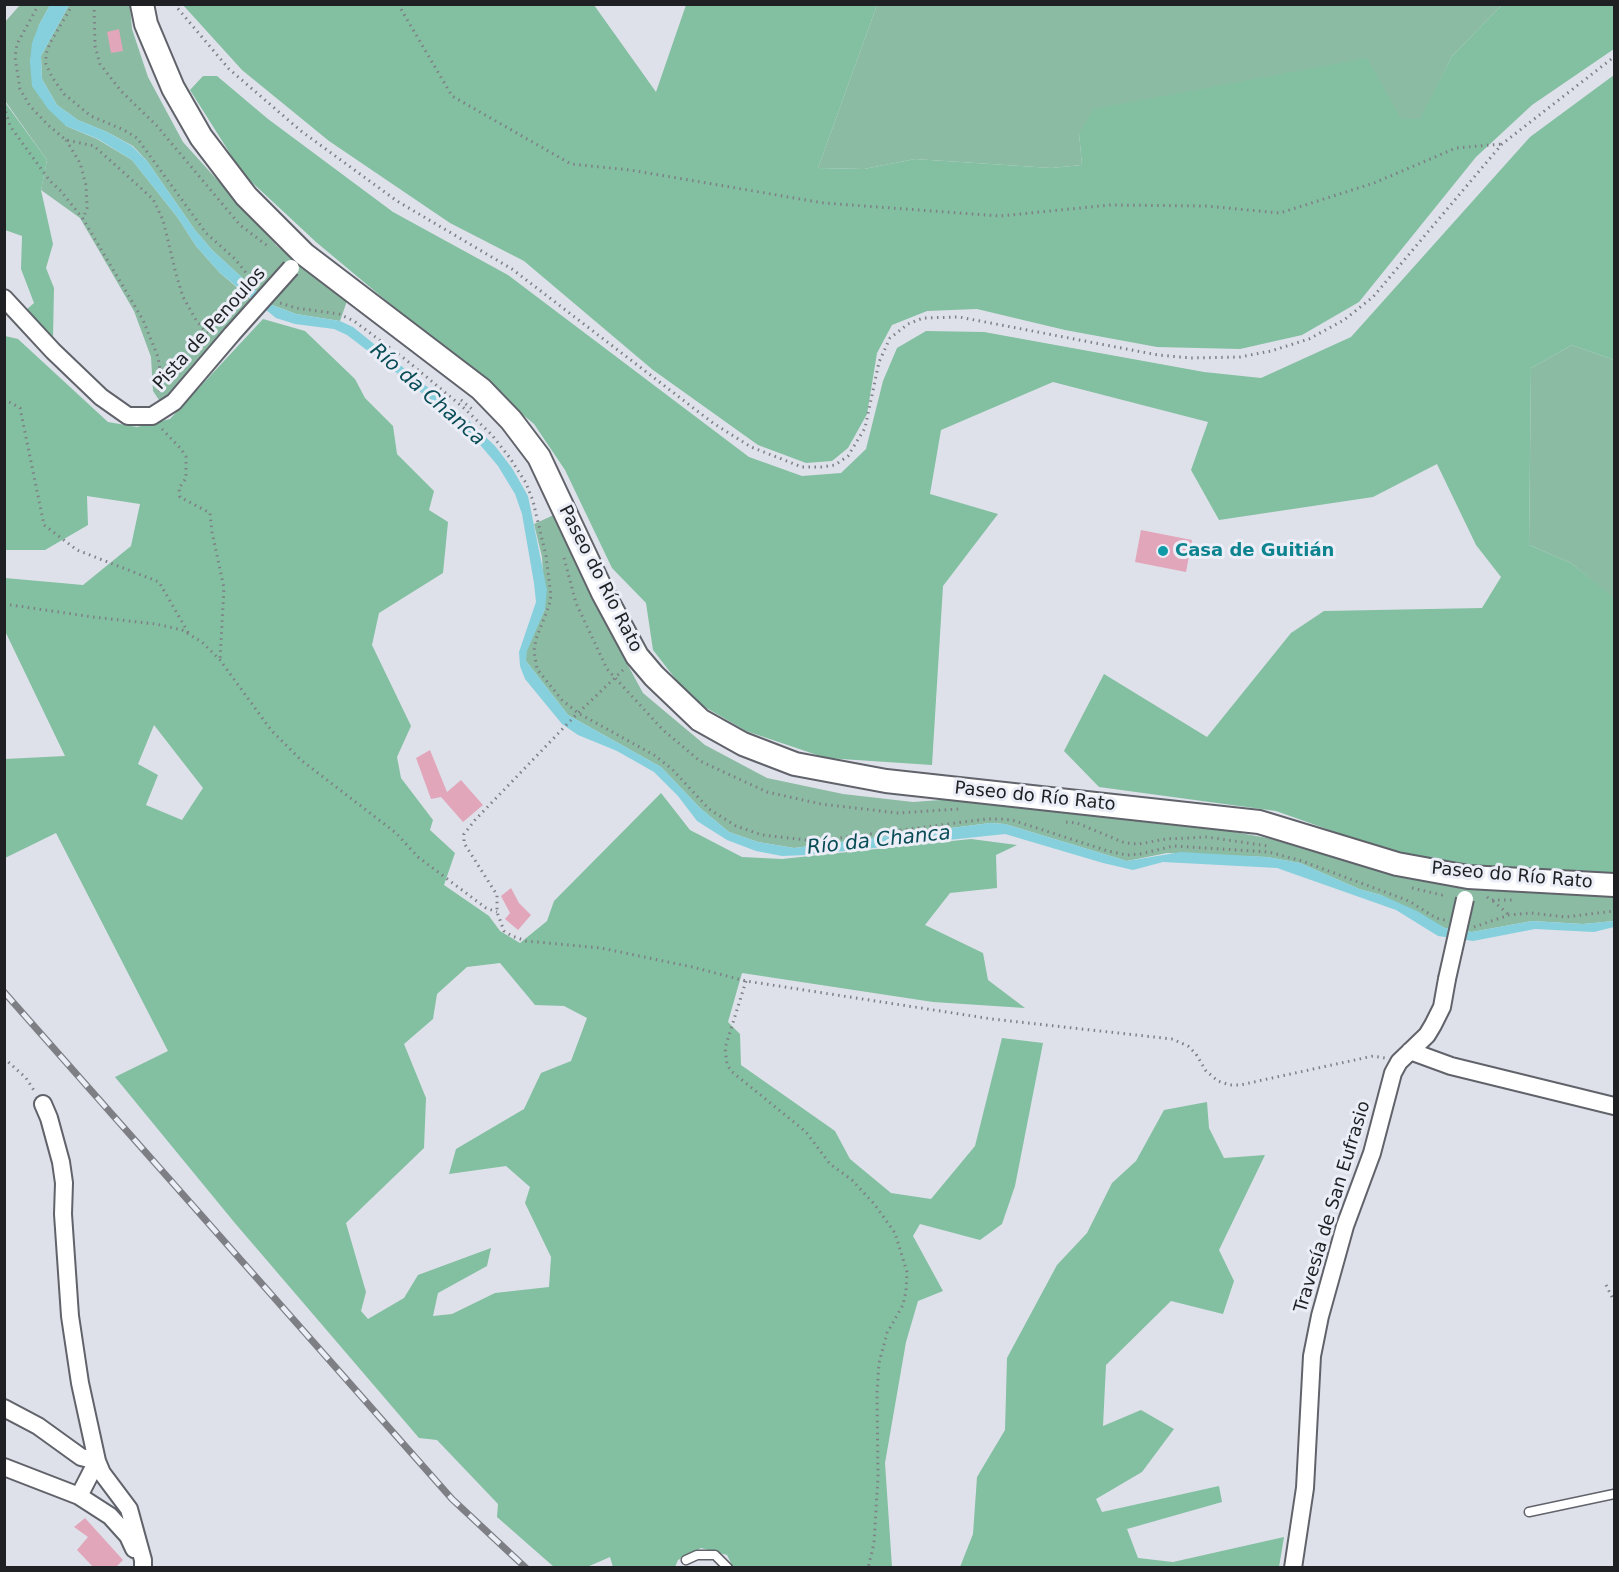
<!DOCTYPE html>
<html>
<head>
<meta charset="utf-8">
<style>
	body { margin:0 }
	#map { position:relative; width:1619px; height:1572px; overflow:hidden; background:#dee1ea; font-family:"DejaVu Sans",sans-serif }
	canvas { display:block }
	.frame { position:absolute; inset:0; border:6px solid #1f2023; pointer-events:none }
</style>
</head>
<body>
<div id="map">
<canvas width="1619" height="1572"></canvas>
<div class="frame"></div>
</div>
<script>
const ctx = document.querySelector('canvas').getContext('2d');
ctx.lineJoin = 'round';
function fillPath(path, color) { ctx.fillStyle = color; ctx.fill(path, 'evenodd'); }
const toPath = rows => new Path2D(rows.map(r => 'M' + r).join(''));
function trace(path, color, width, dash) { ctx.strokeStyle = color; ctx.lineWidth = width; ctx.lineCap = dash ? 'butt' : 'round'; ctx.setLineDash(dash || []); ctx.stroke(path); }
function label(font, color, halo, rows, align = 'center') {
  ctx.font = font + ' "DejaVu Sans",sans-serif'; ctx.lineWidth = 6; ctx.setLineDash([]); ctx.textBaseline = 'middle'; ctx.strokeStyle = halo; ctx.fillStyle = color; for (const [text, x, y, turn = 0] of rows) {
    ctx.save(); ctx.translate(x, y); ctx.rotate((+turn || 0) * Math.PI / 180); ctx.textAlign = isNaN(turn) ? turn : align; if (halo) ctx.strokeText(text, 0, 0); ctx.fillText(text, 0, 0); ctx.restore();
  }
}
fillPath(toPath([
	[20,5,50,5,39,25,30,62,66,126,97,139,132,160,178,218,196,246,220,273,251,299,163,406,153,391,151,357,134,311,80,218,41,190,47,160,5,101,4,23],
	[69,5,130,5,132,29,148,77,183,142,277,246,348,298,340,321,296,314,272,305,212,250,195,230,147,161,133,146,107,132,78,120,57,105,42,79,41,56],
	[877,5,1502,5,1452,56,1421,119,1079,133,1082,165,1051,168,915,159,864,169,818,168],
	[1572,345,1614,360,1614,602,1611,596,1571,563,1529,545,1531,368],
	[556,514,606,625,643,693,705,745,767,778,843,794,913,802,954,799,1208,827,1267,838,1367,867,1449,885,1614,895,1614,921,1583,924,1532,921,1472,932,1445,928,1381,895,1359,889,1300,863,1267,857,1167,853,1127,861,1005,824,990,823,794,848,758,842,729,832,700,808,661,767,568,715,526,661,526,651,545,609,542,557,534,524]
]), '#8bbba3');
fillPath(toPath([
	[183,5,594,5,656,92,686,5,877,5,818,168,864,169,915,159,1051,168,1082,165,1079,133,1094,109,1367,58,1401,119,1420,119,1452,56,1502,5,1614,5,1614,49,1532,105,1476,157,1359,302,1302,335,1240,349,1157,347,1065,330,977,309,927,311,892,325,877,353,867,414,848,448,832,461,806,463,758,445,653,370,524,261,450,223,329,141,242,70],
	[1614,75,1614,360,1572,345,1531,368,1529,545,1571,563,1612,596,1614,602,1614,873,1466,867,1386,850,1276,811,1099,787,1064,751,1104,674,1207,737,1291,633,1324,611,1482,608,1501,577,1476,545,1437,464,1373,497,1219,520,1191,470,1208,422,1053,382,941,430,930,494,998,514,943,586,932,765,826,758,746,731,691,699,653,650,646,603,612,568,565,470,534,424,316,242,243,174,190,90,203,76,217,76,268,119,393,212,508,275,749,457,802,476,841,473,866,449,883,381,897,348,926,331,984,332,1204,372,1261,378,1351,337,1530,137],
	[4,101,47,160,41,190,53,244,46,268,54,288,53,338,26,310,34,303,21,269,22,236,5,230],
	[263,319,305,331,355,379,365,398,393,426,397,454,434,491,429,510,448,522,443,573,379,613,372,645,411,726,397,757,401,778,433,820,430,830,455,853,444,885,489,916,500,931,520,943,547,921,554,901,661,793,690,830,742,857,782,859,971,839,1017,845,996,855,997,888,950,893,925,925,983,953,988,980,1025,1008,933,1002,742,973,728,1022,740,1034,741,1065,835,1131,850,1159,891,1193,931,1199,975,1146,1002,1038,1043,1043,1015,1186,1002,1224,980,1240,920,1224,913,1236,943,1291,918,1301,906,1342,885,1463,892,1567,733,1567,727,1555,701,1548,678,1560,675,1567,613,1567,610,1557,587,1567,554,1567,497,1517,498,1504,437,1440,419,1438,234,1222,115,1077,168,1051,56,833,5,858,5,759,65,756,5,631,5,578,83,585,131,546,140,504,87,496,88,525,45,550,5,550,5,336,18,339,108,422,137,427,170,419],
	[154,725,203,788,182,820,146,805,158,775,138,764],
	[500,963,535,1005,564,1006,587,1018,571,1061,541,1073,524,1109,456,1149,449,1174,506,1166,530,1187,525,1203,551,1257,549,1287,495,1293,452,1314,433,1316,438,1293,487,1266,491,1248,418,1275,404,1298,368,1319,361,1311,366,1292,346,1223,424,1148,426,1098,404,1044,433,1019,437,994,467,967],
	[1207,1102,1209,1128,1224,1158,1265,1155,1219,1250,1234,1281,1223,1314,1171,1301,1106,1365,1103,1426,1141,1410,1174,1429,1142,1472,1096,1499,1102,1512,1219,1486,1222,1502,1127,1529,1138,1558,1173,1562,1284,1537,1279,1567,960,1567,973,1534,977,1477,1005,1430,1007,1358,1057,1265,1087,1233,1112,1183,1136,1161,1164,1110]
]), '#83bfa1');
fillPath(toPath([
	[50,5,69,5,41,56,42,79,57,105,78,120,107,132,132,146,147,161,195,230,212,250,272,305,296,314,340,321,353,327,467,419,495,446,512,468,528,496,547,590,545,609,527,651,526,661,568,715,661,767,700,808,729,832,758,842,794,848,990,823,1005,824,1127,861,1181,852,1267,857,1300,863,1359,889,1381,895,1417,911,1445,928,1472,932,1532,921,1583,924,1614,921,1614,927,1594,932,1535,929,1473,941,1438,936,1396,910,1277,868,1163,862,1133,870,1103,863,1005,834,807,855,782,856,756,851,727,840,697,821,678,796,654,772,617,751,578,735,562,724,525,679,520,666,519,652,536,602,534,583,522,514,515,494,498,466,476,440,410,383,347,335,334,329,295,324,276,318,220,273,196,246,178,218,132,160,98,139,66,126,48,109,32,86,30,62,32,43,39,25]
]), '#86d0dd');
fillPath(toPath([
	[119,29,123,51,111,53,107,32],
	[1141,530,1192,540,1186,572,1135,562],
	[430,750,447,792,461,780,483,805,463,822,441,797,431,799,416,758],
	[511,888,519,903,531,915,518,930,505,919,510,913,501,896],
	[85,1518,123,1560,115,1568,94,1568,77,1550,88,1537,74,1527]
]), '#e2a6ba');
const lane = toPath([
	[1529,1512,1614,1494],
	[686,1560,697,1555,715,1555,728,1568]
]);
const street = toPath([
	[4,298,53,351,101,397,128,416,152,416,174,402,232,334],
	[1410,1051,1451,1066,1614,1106],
	[43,1104,49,1118,61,1162,64,1183,63,1214,70,1316,80,1383,97,1461,102,1473,129,1509,143,1560,143,1568],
	[4,1408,38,1426,81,1457,97,1461,79,1496],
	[4,1467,79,1496,110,1516,128,1536,134,1549],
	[1293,1568,1305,1488,1312,1356,1320,1316,1345,1226,1372,1153,1393,1073,1399,1062,1427,1035,1433,1025,1442,1007,1447,979]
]);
const secondary = toPath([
	[142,4,146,24,173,88,201,137,246,196,304,254,481,389,511,420,539,457,603,593,637,656,654,676,700,720,743,744,795,764,886,781,1259,822,1397,864,1468,877,1614,885]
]);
trace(lane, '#61636b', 11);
trace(street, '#61636b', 20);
trace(secondary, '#61636b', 26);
trace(toPath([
	[39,4,17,44,15,57,20,89,30,106,48,125,66,140,94,146,153,199,163,220,176,274,183,297,196,320,210,337],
	[73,4,50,43,46,54,46,64,52,77,64,94,91,116,124,130,137,138,206,233,235,259,255,284],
	[94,4,95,46,100,64,121,91,157,126,240,225,269,247],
	[174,4,229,69,301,131,397,201,512,269,713,423,751,447,802,467,821,467,835,465,848,456,865,428,879,362,890,338,908,324,923,318,959,317,1158,355,1191,358,1240,357,1271,351,1309,339,1344,320,1373,297,1502,144,1614,57],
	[398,4,452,96,571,164,630,170,824,203,1000,216,1110,205,1206,206,1280,213,1374,183,1456,148,1502,144],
	[4,106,10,126,50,181,61,191,83,219,143,320,158,357,161,377,159,394],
	[66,140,80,163,86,185,87,208,83,219],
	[280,303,296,308,339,314,354,321,405,359,465,409,492,435,510,458,526,483,533,501,546,556,551,596,549,606,536,639,534,651,537,669,562,700,578,713,654,755,672,769,709,809,736,826,762,835,816,841,987,819,1000,819,1012,820,1108,851,1127,855,1140,854,1174,846,1269,852,1302,861,1409,901,1436,918,1445,920],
	[4,399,20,408,44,525,77,550,159,582,189,634],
	[461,400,472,409],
	[162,429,181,449,186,457,186,478,179,488,180,497,210,513,212,532,224,588,220,660],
	[564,558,576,603,607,669,663,730,700,761,767,792,821,804,898,813,959,809],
	[4,604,93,617,156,624,182,630,202,642,220,660,271,730,301,760,396,833,418,857,486,908,497,912],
	[623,670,574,717,475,820,464,834,464,843,497,895,497,912,504,931,512,936,526,941,601,948,692,967,746,981,992,1019,1172,1039,1188,1046,1196,1054,1206,1071,1218,1081,1230,1085,1240,1085,1373,1056,1385,1058],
	[1066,822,1077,823,1125,843,1139,844,1166,839,1207,837,1268,846],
	[1412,888,1442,895,1446,893],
	[1487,897,1491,900,1513,900],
	[1493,901,1509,915],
	[1474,927,1509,915,1531,913,1566,917,1614,911],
	[746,981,725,1048,727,1064,731,1071,806,1132,830,1164,852,1180,875,1205,895,1233,907,1272,906,1291,903,1305,887,1333,879,1363,877,1393,878,1477,874,1543,868,1568],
	[4,1058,26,1078,35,1092],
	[1606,1285,1614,1301]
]), '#7e8086', 3, [1.5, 4.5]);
trace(lane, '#fff', 8);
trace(street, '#fff', 16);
trace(secondary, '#fff', 22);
const rail = toPath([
	[4,992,452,1499,526,1568]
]);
trace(rail, '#7d7f85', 7);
trace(rail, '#ebeef7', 4.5, [14]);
const streetBridge = toPath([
	[232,334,291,268],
	[1447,979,1465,899]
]);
trace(streetBridge, '#61636b', 20, []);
trace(streetBridge, '#fff', 16);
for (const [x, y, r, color] of [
	[1163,551,6,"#0f9aa8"]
]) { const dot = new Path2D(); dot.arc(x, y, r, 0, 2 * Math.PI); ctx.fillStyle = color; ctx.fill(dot); trace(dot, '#ebeef7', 2); }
label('18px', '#1f2023', '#ebeef7', [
	["Pista de Penoulos",210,329,-48],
	["Paseo do Río Rato",600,579,63],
	["Paseo do Río Rato",1035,797,6],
	["Paseo do Río Rato",1512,876,5],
	["Travesía de San Eufrasio",1333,1207,-73]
]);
label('bold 18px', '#0d838f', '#ebeef7', [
	["Casa de Guitián",1175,551]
], 'left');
label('italic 20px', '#084c56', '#ebeef7', [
	["Río da Chanca",427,395,41],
	["Río da Chanca",879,841,-6]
]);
</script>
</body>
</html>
